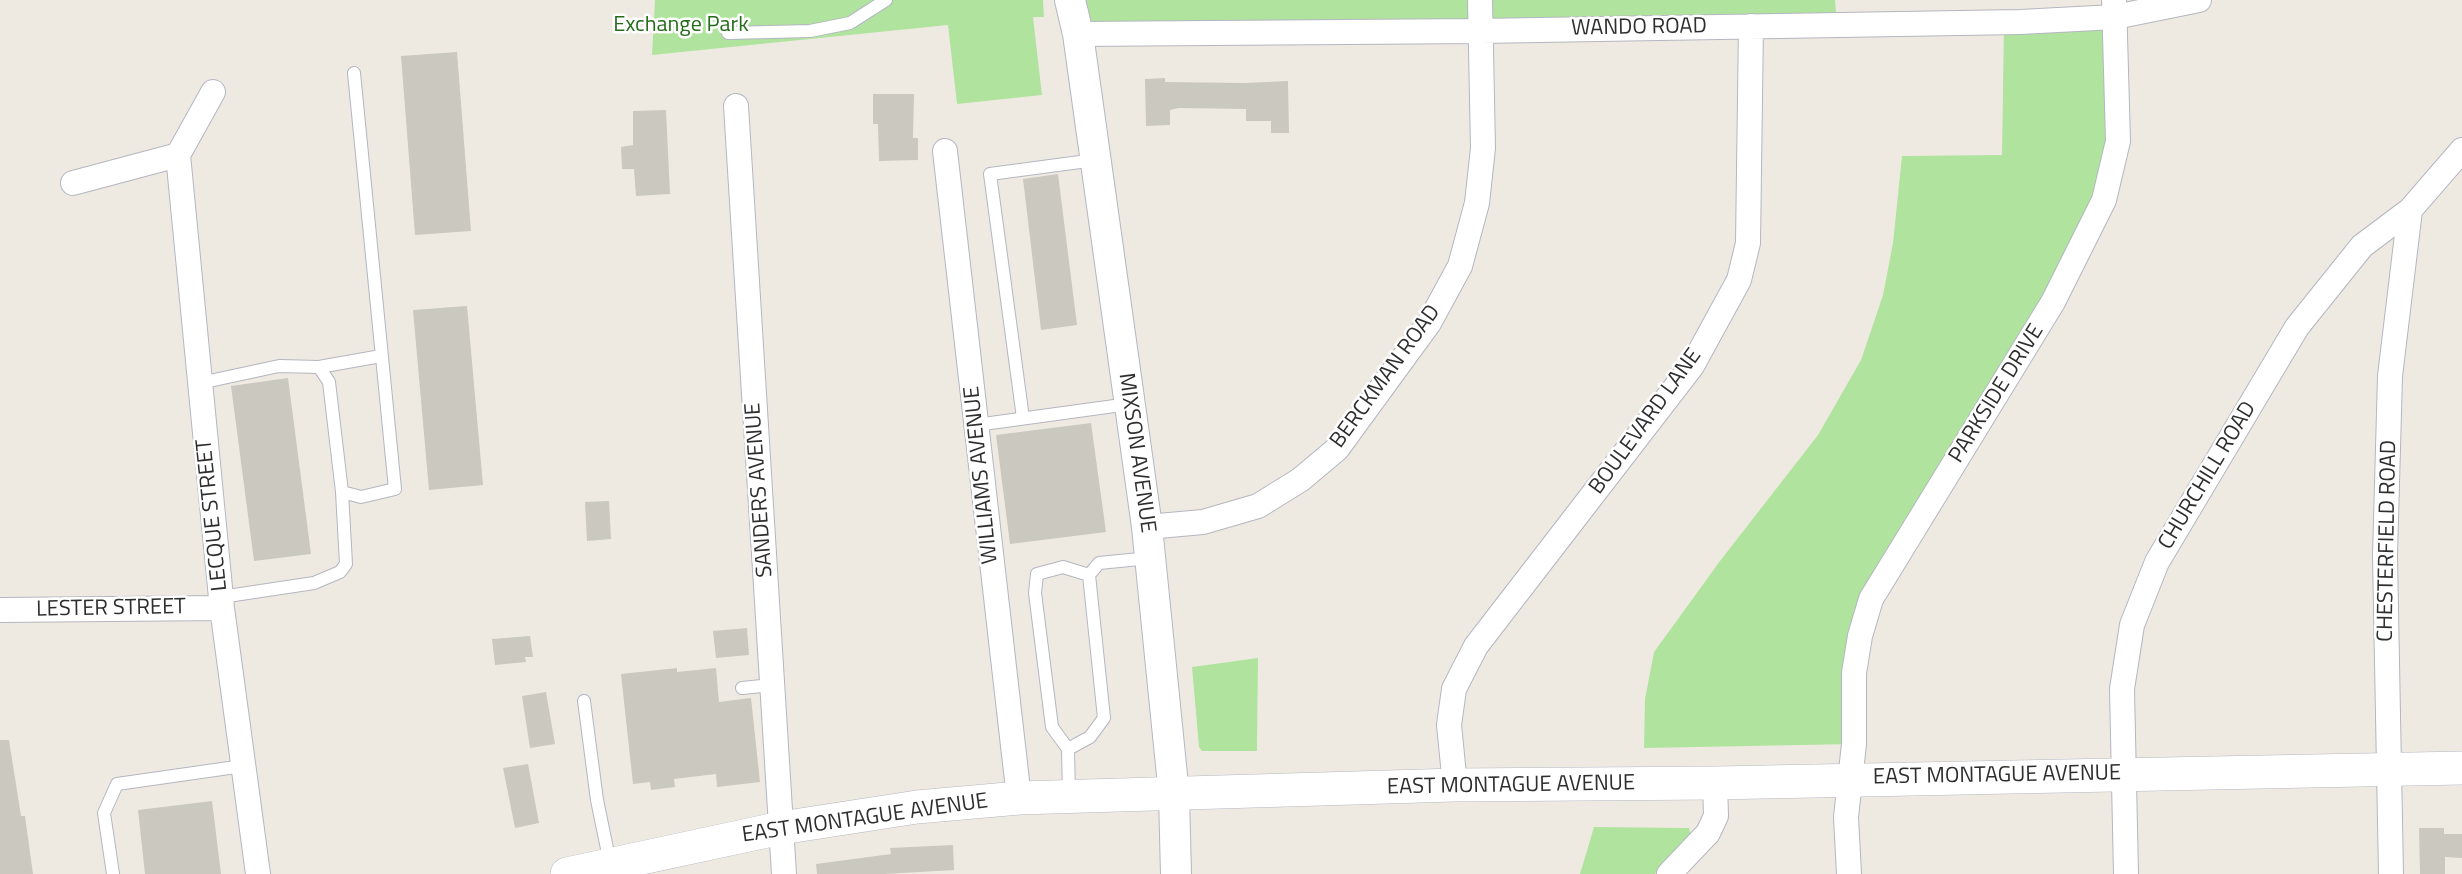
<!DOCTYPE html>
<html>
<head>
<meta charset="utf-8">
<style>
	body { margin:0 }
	canvas { display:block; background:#efeae1 }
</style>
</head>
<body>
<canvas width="2462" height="874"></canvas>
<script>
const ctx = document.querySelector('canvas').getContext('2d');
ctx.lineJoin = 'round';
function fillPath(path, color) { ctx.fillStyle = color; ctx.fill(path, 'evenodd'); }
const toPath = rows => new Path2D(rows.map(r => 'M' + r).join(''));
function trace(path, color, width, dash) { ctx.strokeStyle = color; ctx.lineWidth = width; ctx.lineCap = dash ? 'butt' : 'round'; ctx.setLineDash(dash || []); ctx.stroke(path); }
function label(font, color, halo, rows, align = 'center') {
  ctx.font = font + ' "Titillium Web",sans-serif'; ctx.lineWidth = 5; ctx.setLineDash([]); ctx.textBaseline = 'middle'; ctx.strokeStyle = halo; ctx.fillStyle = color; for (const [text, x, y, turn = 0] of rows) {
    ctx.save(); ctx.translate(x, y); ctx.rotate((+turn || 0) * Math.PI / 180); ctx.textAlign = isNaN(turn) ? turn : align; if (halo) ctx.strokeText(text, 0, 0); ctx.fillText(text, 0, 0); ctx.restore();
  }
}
fillPath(toPath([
	[655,0,1043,0,1044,17,1033,17,1042,95,957,104,948,25,652,55],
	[1082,0,1835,0,1837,25,1078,34],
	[2115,17,2104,200,1871,599,1854,744,1644,748,1645,699,1654,652,1720,561,1818,435,1861,360,1883,295,1893,243,1902,156,2002,155,2004,22],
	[1258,658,1257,751,1202,751,1199,747,1192,667],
	[1594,827,1689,828,1691,836,1655,874,1580,874]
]), '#b0e49e');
fillPath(toPath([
	[457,52,471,231,415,235,401,56],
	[1165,78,1165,82,1245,83,1288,81,1289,133,1271,133,1271,121,1246,121,1246,109,1179,108,1170,110,1170,125,1146,126,1145,79],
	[873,94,914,94,913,138,918,138,918,160,879,161,878,124,873,124],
	[666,110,670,194,636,196,634,169,622,169,621,147,633,145,633,111],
	[1058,174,1077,325,1041,330,1023,179],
	[467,306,483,485,429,490,413,310],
	[288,378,311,554,254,561,231,386],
	[1091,423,1106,532,1010,544,996,435],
	[609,501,611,539,587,541,585,502],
	[747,628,749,655,716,658,713,631],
	[530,636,533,657,525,657,526,662,495,665,492,639],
	[677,668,677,672,716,668,719,702,751,698,760,782,717,787,716,774,674,779,675,787,651,790,650,782,633,784,621,674],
	[546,692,555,744,530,748,522,696],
	[0,740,9,740,21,816,25,816,33,874,0,874],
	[528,764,539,823,515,828,503,768],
	[212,801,221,874,145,874,138,810],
	[2419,828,2444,828,2444,834,2462,834,2462,858,2445,857,2445,874,2420,874],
	[953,845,954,870,885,874,817,874,816,864,891,854,890,848]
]), '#cbc8bf');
const service = toPath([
	[728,33,810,31,850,23,886,0],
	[319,367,381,356],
	[200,383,279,366,319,367,329,382,342,492,361,497,395,489,354,73],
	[1023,418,990,174,1095,160],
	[976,425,1129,404],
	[221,597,314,583,340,572,346,564,342,492],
	[742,688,772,685],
	[584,701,597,800,610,863],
	[1068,749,1052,727,1035,593,1037,574,1063,567,1089,575],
	[1069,796,1068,749,1090,737,1104,718,1089,575,1099,563,1150,558],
	[113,874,104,813,117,784,243,766]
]);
const minor = toPath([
	[1078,34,1479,31,2020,22,2115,17,2199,0],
	[736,106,784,874],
	[945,151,1019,798],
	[178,155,222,608,258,874],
	[73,183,178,155,213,92],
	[1147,527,1203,522,1258,506,1300,480,1337,449,1429,323,1460,266,1477,203,1483,148,1480,0],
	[0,610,222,608],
	[1455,785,1449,725,1454,689,1476,646,1692,366,1739,280,1748,243,1751,26],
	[1669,874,1708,833,1716,816,1715,783],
	[1849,874,1846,817,1854,744,1854,673,1860,636,1871,599,2053,302,2104,200,2118,141,2114,0],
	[2126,874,2122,689,2132,625,2157,562,2297,327,2362,246,2410,210,2462,150],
	[2391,874,2385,556,2390,376,2410,210]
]);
const tertiary = toPath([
	[1070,0,1078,34,1147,527,1174,795,1176,874]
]);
const secondary = toPath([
	[567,874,781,828,917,807,1019,798,1455,785,1715,783,2462,768]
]);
trace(service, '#b4b6c1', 14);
trace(minor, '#b4b6c1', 26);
trace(tertiary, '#b4b6c1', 32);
trace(secondary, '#b4b6c1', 34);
trace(service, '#fff', 12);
trace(minor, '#fff', 24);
trace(tertiary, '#fff', 30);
trace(secondary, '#fff', 33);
label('22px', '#266d1b', '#fff', [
	["Exchange Park",681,26]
]);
label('22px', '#2e2e2e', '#fff', [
	["WANDO ROAD",1639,28,-1],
	["BERCKMAN ROAD",1386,377,-54],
	["PARKSIDE DRIVE",1997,394,-58],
	["BOULEVARD LANE",1646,422,-54],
	["MIXSON AVENUE",1136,453,82],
	["WILLIAMS AVENUE",982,475,-96],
	["CHURCHILL ROAD",2208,476,-59],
	["SANDERS AVENUE",760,490,-94],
	["LECQUE STREET",213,515,-96],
	["CHESTERFIELD ROAD",2388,541,-89],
	["LESTER STREET",111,609,-1],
	["EAST MONTAGUE AVENUE",1997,776,-1],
	["EAST MONTAGUE AVENUE",1511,786,-1],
	["EAST MONTAGUE AVENUE",865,819,-8]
]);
</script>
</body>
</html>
